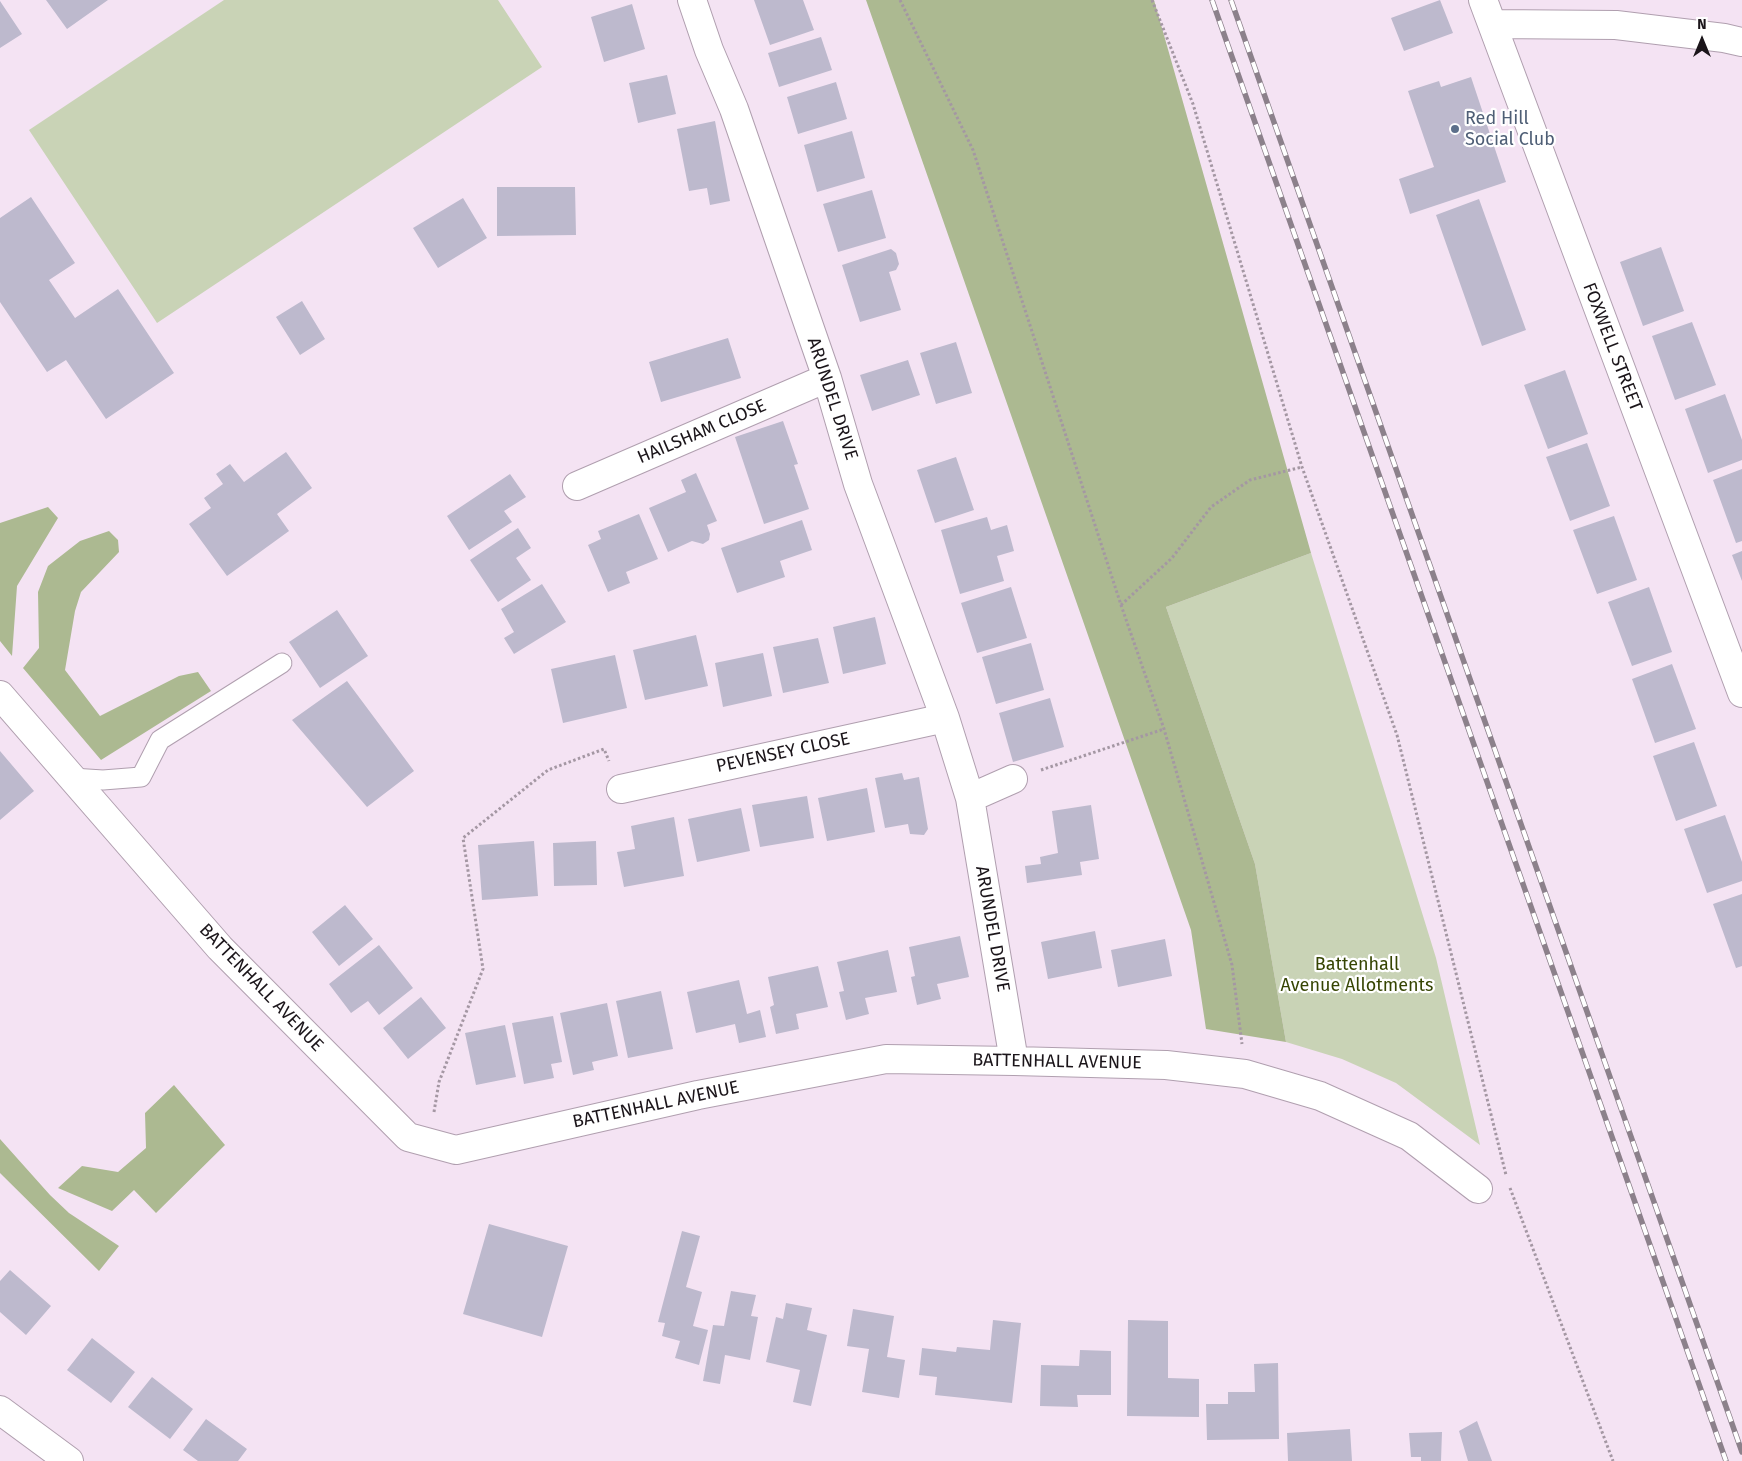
<!DOCTYPE html>
<html>
<head>
<meta charset="utf-8">
<style>
	body { margin:0 }
	#map { position:relative; width:1742px; height:1461px; overflow:hidden; background:#f4e3f3; font-family:"Fira Sans",sans-serif }
	canvas { display:block }
	.north { position:absolute; left:1677px; top:15px; width:50px; height:50px; -webkit-text-stroke:4px #fff; paint-order:stroke; rotate:0deg; font-size:14px; font-weight:700; line-height:20px; text-align:center; color:#1b151a }
	.north::after { content:''; display:block; margin:auto; width:18px; height:22px; background:#1b151a; clip-path:polygon(50% 0,100% 100%,50% 72%,0 100%) }
</style>
</head>
<body>
<div id="map">
<canvas width="1742" height="1461"></canvas>
<div class="north">N</div>
</div>
<script>
const ctx = document.querySelector('canvas').getContext('2d');
ctx.lineJoin = 'round';
function fillPath(path, color) { ctx.fillStyle = color; ctx.fill(path, 'evenodd'); }
const toPath = rows => new Path2D(rows.map(r => 'M' + r).join(''));
function trace(path, color, width, dash) { ctx.strokeStyle = color; ctx.lineWidth = width; ctx.lineCap = dash ? 'butt' : 'round'; ctx.setLineDash(dash || []); ctx.stroke(path); }
function label(font, color, halo, rows, align = 'center') {
  ctx.font = font + ' "Fira Sans",sans-serif'; ctx.lineWidth = 4.5; ctx.setLineDash([]); ctx.textBaseline = 'middle'; ctx.strokeStyle = halo; ctx.fillStyle = color; for (const [text, x, y, turn = 0] of rows) {
    ctx.save(); ctx.translate(x, y); ctx.rotate((+turn || 0) * Math.PI / 180); ctx.textAlign = isNaN(turn) ? turn : align; if (halo) ctx.strokeText(text, 0, 0); ctx.fillText(text, 0, 0); ctx.restore();
  }
}
fillPath(toPath([
	[224,0,498,0,542,67,157,323,29,130],
	[1311,553,1436,958,1480,1145,1396,1083,1342,1059,1286,1042,1255,864,1166,607]
]), '#c9d3b6');
fillPath(toPath([
	[866,0,1154,0,1311,553,1166,607,1255,864,1286,1042,1206,1029,1191,930],
	[48,507,58,518,17,586,12,656,0,641,0,523],
	[109,531,118,540,119,552,81,592,75,611,65,670,100,716,179,676,198,672,211,691,101,760,23,668,39,648,38,592,48,566,80,541],
	[174,1085,225,1145,156,1213,134,1190,112,1211,58,1188,82,1166,118,1172,146,1148,145,1113],
	[0,1139,50,1195,69,1213,119,1246,99,1271,0,1173]
]), '#acb991');
fillPath(toPath([
	[46,0,108,0,67,29],
	[754,0,803,0,814,30,770,45],
	[1440,0,1453,33,1404,51,1391,18],
	[0,1,22,34,0,48],
	[632,4,645,49,604,62,591,17],
	[821,37,832,70,779,87,768,53],
	[667,75,676,114,638,123,629,83],
	[1471,77,1506,182,1410,214,1399,179,1434,167,1408,91,1439,81,1441,87],
	[836,82,847,119,798,134,787,97],
	[715,121,730,201,710,205,707,188,689,191,677,129],
	[852,131,865,178,817,192,804,145],
	[497,187,575,187,576,235,497,236],
	[872,190,886,238,838,252,823,204],
	[31,197,75,263,49,280,75,318,118,289,174,373,106,419,66,360,47,372,0,302,0,218],
	[463,198,487,238,438,268,413,228],
	[1479,199,1526,330,1482,346,1436,215],
	[1661,247,1684,311,1643,326,1620,262],
	[891,249,896,253,899,264,896,270,889,272,901,310,860,322,842,265],
	[302,301,325,339,300,355,276,317],
	[1692,322,1716,385,1675,400,1652,336],
	[728,338,741,378,661,402,649,362],
	[956,342,972,393,936,404,920,353],
	[908,360,920,395,872,411,860,375],
	[1565,370,1588,434,1548,449,1524,385],
	[1725,394,1742,440,1742,460,1708,473,1685,409],
	[783,421,798,464,794,465,809,509,764,524,735,437],
	[1587,443,1610,506,1570,521,1546,457],
	[286,452,312,488,277,514,289,531,227,576,189,524,211,508,204,498,223,484,216,474,230,464,244,482],
	[956,457,974,510,935,523,917,470],
	[1742,469,1742,541,1736,543,1713,480],
	[696,473,717,521,707,525,710,534,709,540,703,544,692,541,668,552,649,508,686,492,681,480],
	[510,474,526,497,504,511,512,522,469,550,447,516],
	[639,514,658,559,626,572,630,583,608,592,588,545,601,539,598,531],
	[1614,516,1637,580,1597,594,1573,530],
	[987,517,991,530,1007,525,1014,551,997,556,1004,581,960,594,941,530],
	[802,520,812,550,780,561,785,577,737,593,721,548],
	[518,528,531,548,516,558,531,580,498,602,470,560],
	[1742,551,1742,581,1732,555],
	[542,584,566,622,514,654,504,638,514,632,501,609],
	[1011,587,1027,638,977,653,961,603],
	[1649,587,1672,652,1632,666,1608,602],
	[337,610,368,656,320,688,289,642],
	[875,617,886,664,843,674,833,627],
	[696,635,708,686,645,700,633,650],
	[818,638,829,683,783,693,773,647],
	[1031,643,1044,690,996,704,982,657],
	[763,653,772,696,723,707,715,663],
	[615,655,627,708,563,723,551,669],
	[1672,664,1696,729,1655,743,1632,679],
	[347,681,414,771,367,807,292,720],
	[1050,698,1064,747,1013,762,999,713],
	[1694,742,1717,806,1676,821,1653,756],
	[0,751,34,791,0,820],
	[902,773,904,780,919,777,928,829,924,835,910,834,908,824,885,828,875,778],
	[867,788,875,832,827,841,818,798],
	[807,796,814,838,760,847,752,805],
	[1091,805,1099,859,1080,862,1082,875,1027,883,1025,866,1041,864,1040,857,1058,853,1052,811],
	[741,808,750,851,697,862,688,819],
	[1725,815,1742,862,1742,881,1707,893,1684,829],
	[674,817,684,876,624,887,617,852,635,849,631,826],
	[534,841,538,896,482,900,478,845],
	[596,841,597,885,554,886,553,843],
	[1742,894,1742,966,1736,968,1713,904],
	[345,905,373,939,339,966,312,932],
	[1095,931,1102,968,1048,979,1041,942],
	[960,936,969,977,937,984,941,999,917,1005,911,977,915,976,909,947],
	[1165,939,1172,976,1118,987,1111,950],
	[379,945,413,988,379,1015,368,1001,351,1013,329,984],
	[888,950,897,992,865,998,869,1014,846,1020,839,992,844,991,837,962],
	[818,966,828,1007,796,1014,799,1029,776,1034,770,1007,774,1005,768,977],
	[739,980,747,1014,760,1010,766,1037,739,1043,735,1024,696,1033,687,992],
	[661,991,673,1049,628,1058,616,1001],
	[421,997,446,1028,408,1059,383,1028],
	[607,1003,618,1056,592,1062,594,1070,573,1075,560,1013],
	[553,1016,562,1062,551,1064,554,1078,524,1084,512,1023],
	[505,1025,516,1077,476,1085,465,1033],
	[489,1224,568,1246,542,1337,463,1314],
	[682,1231,700,1236,686,1287,702,1292,693,1326,708,1330,699,1365,675,1358,680,1341,662,1336,665,1323,658,1322],
	[10,1270,51,1306,26,1335,0,1312,0,1281],
	[731,1291,756,1295,751,1316,758,1317,750,1360,725,1355,720,1384,703,1381,713,1325,724,1326],
	[786,1303,812,1308,807,1330,827,1335,811,1406,793,1402,800,1370,766,1362,776,1317,783,1319],
	[853,1309,894,1316,887,1357,905,1360,899,1398,862,1392,869,1349,847,1346],
	[993,1320,1021,1323,1012,1403,935,1395,937,1377,919,1375,922,1348,956,1352,957,1347,990,1350],
	[1128,1320,1168,1321,1168,1378,1199,1379,1199,1417,1127,1416],
	[92,1338,135,1372,111,1403,67,1370],
	[1080,1350,1111,1351,1111,1395,1077,1395,1078,1407,1040,1406,1041,1365,1079,1366],
	[1278,1363,1279,1439,1207,1440,1206,1404,1228,1404,1228,1392,1255,1392,1254,1364],
	[152,1377,193,1409,170,1439,128,1407],
	[206,1419,247,1449,238,1461,198,1461,183,1450],
	[1477,1421,1492,1461,1468,1461,1459,1431],
	[1350,1429,1352,1461,1288,1461,1287,1433],
	[1442,1432,1441,1461,1421,1461,1421,1457,1411,1457,1409,1433]
]), '#bdb9cd');
const lane = toPath([
	[72,778,103,780,141,777,160,740,282,663]
]);
const street = toPath([
	[692,0,709,50,734,109,827,378,858,484,945,718,970,798,1014,1061],
	[1483,0,1742,693],
	[1492,24,1616,25,1724,38,1742,42],
	[577,486,827,378],
	[0,695,220,948,408,1137,456,1150,698,1095,886,1059,1014,1061,1166,1065,1245,1074,1320,1096,1409,1136,1478,1189],
	[621,789,945,718],
	[970,798,1013,779],
	[0,1410,69,1461]
]);
trace(lane, '#b09faf', 21);
trace(street, '#b09faf', 30);
trace(toPath([
	[900,0,973,150,1121,605,1164,729,1232,965,1242,1044],
	[1152,0,1193,104,1302,467,1397,735,1506,1175],
	[1121,605,1172,558,1211,507,1250,480,1302,467],
	[1041,770,1164,729],
	[434,1112,439,1082,483,969,463,838,548,770,604,749,609,761],
	[1510,1188,1613,1461]
]), '#a497a3', 3, [2.5, 2.5]);
trace(lane, '#fff', 19);
trace(street, '#fff', 28);
const rail = toPath([
	[1212,0,1726,1461],
	[1231,0,1742,1452]
]);
trace(rail, '#8c818b', 5.5);
trace(rail, '#fff', 4, [11]);
for (const [x, y, r, color] of [
	[1455,129,5,"#5c6f8a"]
]) { const dot = new Path2D(); dot.arc(x, y, r, 0, 2 * Math.PI); ctx.fillStyle = color; ctx.fill(dot); trace(dot, '#fff', 2); }
label('18px', '#4e5e75', '#fff', [
	["Red Hill",1465,119],
	["Social Club",1465,140]
], 'left');
label('18px', '#1b151a', '#fff', [
	["FOXWELL STREET",1612,347,69],
	["ARUNDEL DRIVE",832,399,72],
	["HAILSHAM CLOSE",702,432,-23],
	["PEVENSEY CLOSE",783,753,-12],
	["ARUNDEL DRIVE",992,929,80],
	["BATTENHALL AVENUE",261,988,46],
	["BATTENHALL AVENUE",1057,1062,1],
	["BATTENHALL AVENUE",656,1105,-12]
]);
label('18px', '#364503', '#fff', [
	["Battenhall",1357,965],
	["Avenue Allotments",1357,986]
]);
</script>
</body>
</html>
